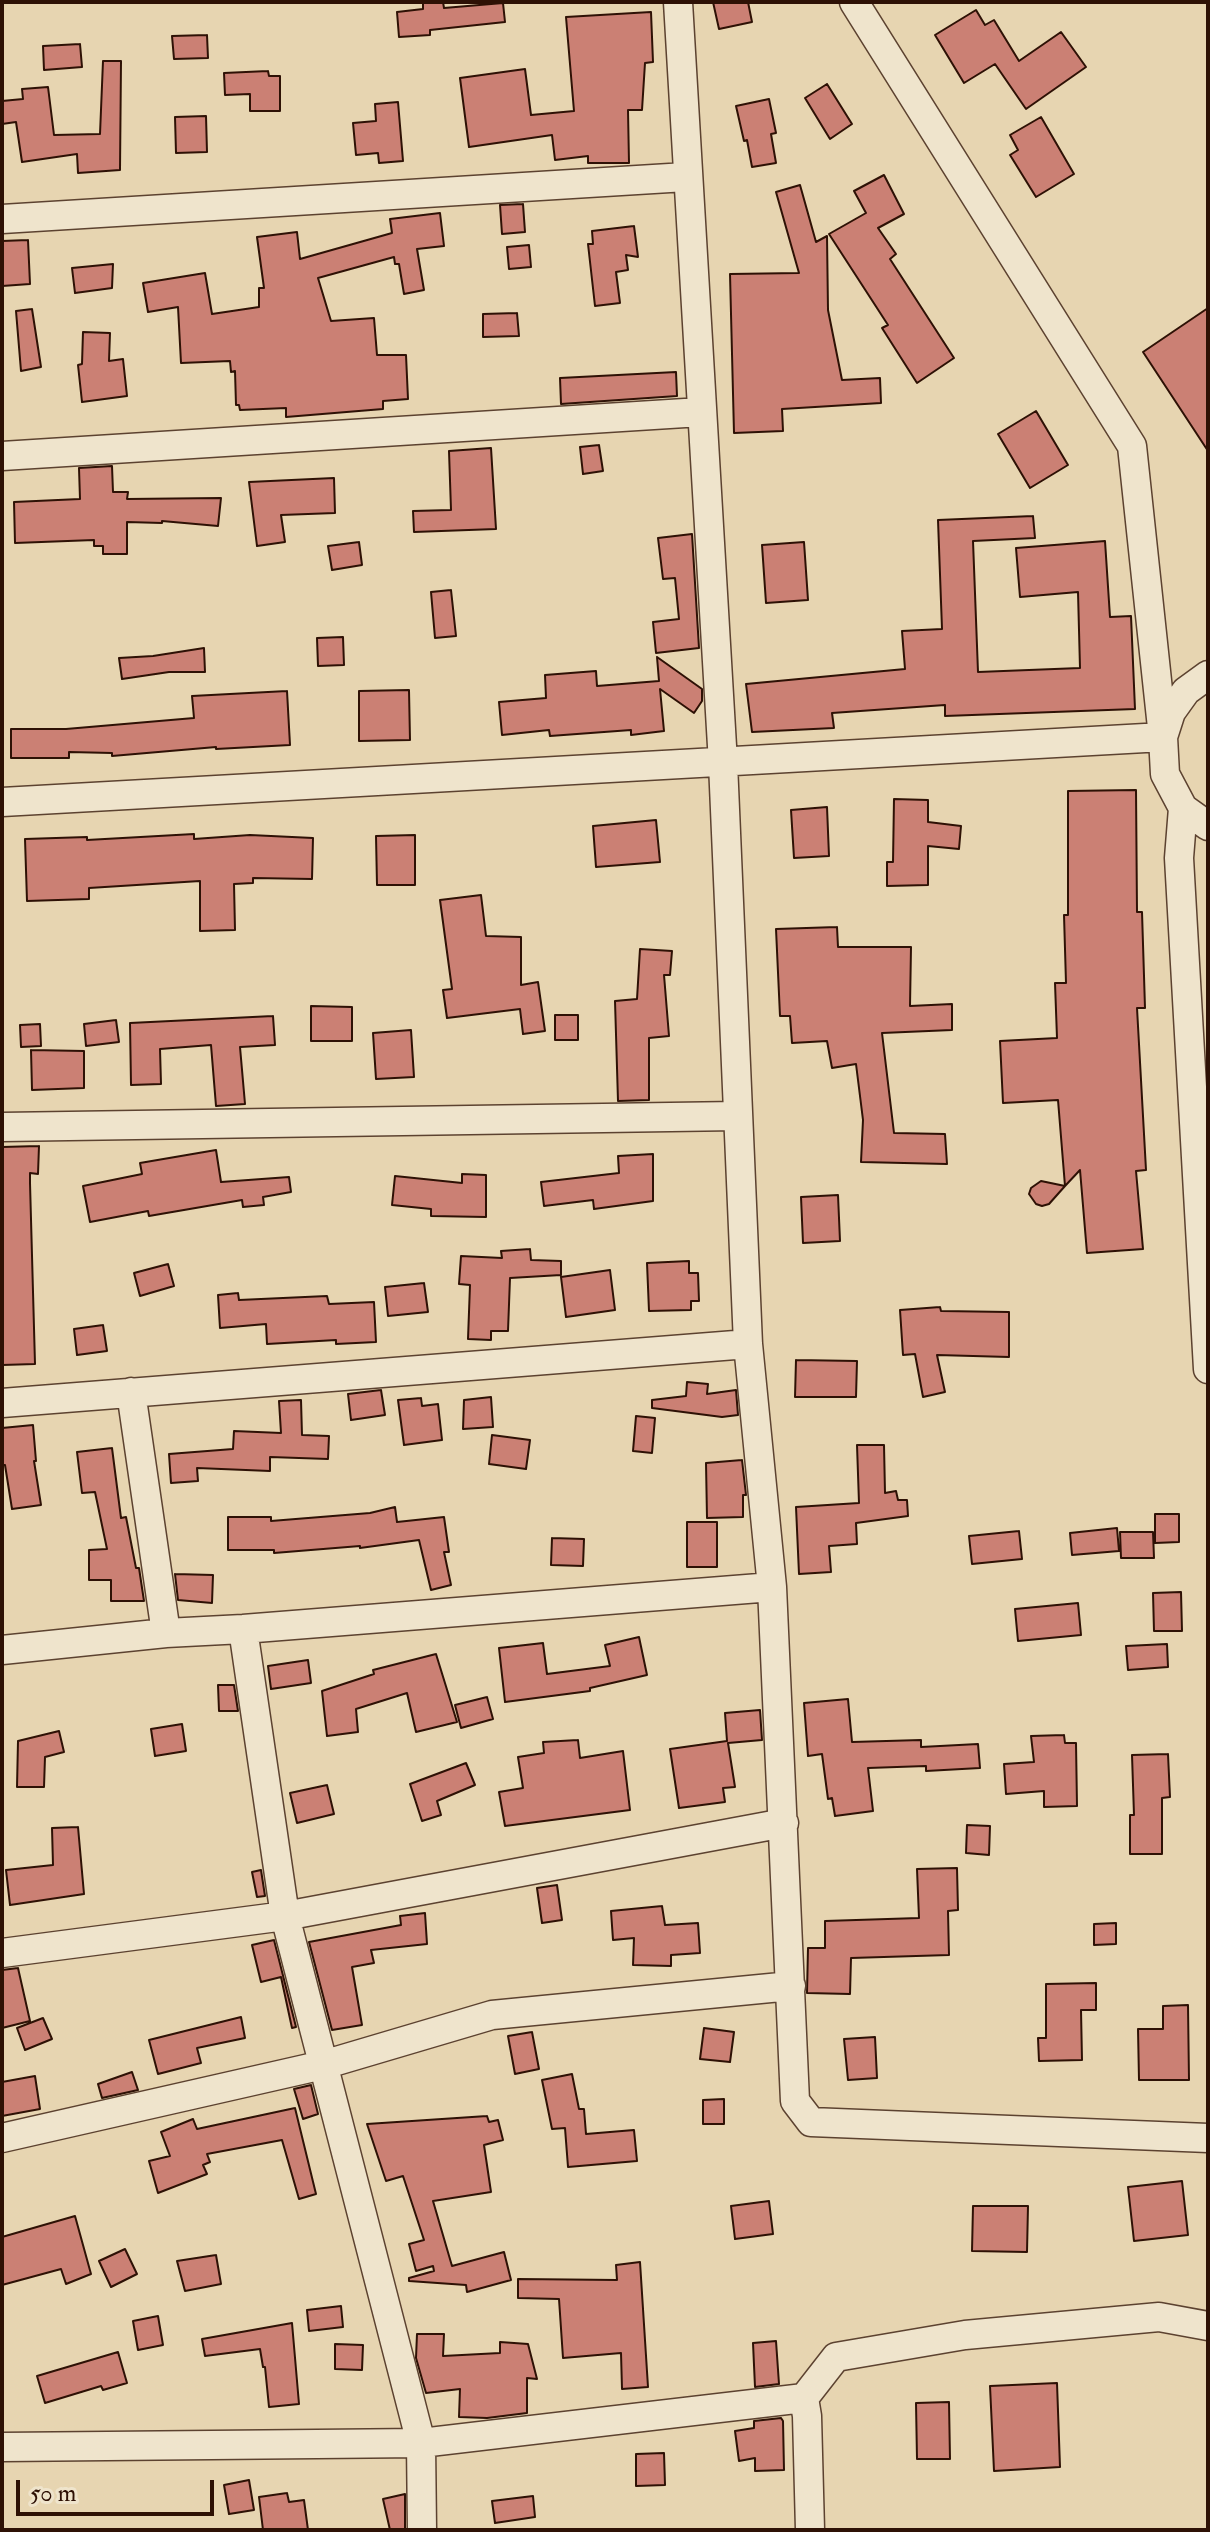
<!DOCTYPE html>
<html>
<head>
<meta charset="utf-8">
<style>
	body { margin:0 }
	#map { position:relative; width:1210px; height:2532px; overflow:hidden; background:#e7d5b1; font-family:"IM FELL Double Pica",serif }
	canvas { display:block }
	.frame { position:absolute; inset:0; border:4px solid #2e1105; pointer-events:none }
	.scale { position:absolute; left:16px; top:2480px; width:198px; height:36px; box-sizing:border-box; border:4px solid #2e1105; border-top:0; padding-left:10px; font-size:24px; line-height:28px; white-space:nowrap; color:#2e1105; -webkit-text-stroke:6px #efe4cc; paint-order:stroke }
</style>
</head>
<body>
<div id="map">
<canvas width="1210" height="2532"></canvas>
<div class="frame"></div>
<div class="scale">50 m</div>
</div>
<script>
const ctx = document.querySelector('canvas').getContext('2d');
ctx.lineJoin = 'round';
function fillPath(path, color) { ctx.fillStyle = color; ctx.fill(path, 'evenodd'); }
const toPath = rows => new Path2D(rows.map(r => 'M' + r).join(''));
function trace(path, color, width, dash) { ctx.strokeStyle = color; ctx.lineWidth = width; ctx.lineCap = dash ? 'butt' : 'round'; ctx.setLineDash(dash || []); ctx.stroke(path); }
const building = toPath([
	[423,2,443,2,444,8,503,3,505,22,430,30,430,35,399,37,397,12,423,9,423,2],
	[713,2,748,2,752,22,719,29,713,2],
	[976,10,985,25,994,20,1019,61,1061,32,1086,67,1026,109,995,64,964,83,935,35,976,10],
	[651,12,653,62,645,63,642,110,628,110,629,163,588,163,588,156,555,160,552,135,469,147,460,78,525,69,531,115,574,111,566,17,651,12],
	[207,35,208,58,174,59,172,36,207,35],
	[80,44,82,67,44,70,43,46,80,44],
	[103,61,121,61,120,170,78,173,77,154,22,162,16,122,2,124,2,101,23,99,22,89,48,87,54,135,100,134,103,61],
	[268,71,269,76,280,76,280,111,250,111,250,94,225,95,224,73,268,71],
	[827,84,852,124,830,139,805,98,827,84],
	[769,99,776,133,771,134,776,163,752,167,747,140,744,141,736,106,769,99],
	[398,102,403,161,379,163,378,153,356,155,353,123,376,121,375,104,398,102],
	[206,116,207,152,176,153,175,117,206,116],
	[1041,117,1074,174,1036,197,1010,155,1018,150,1010,135,1041,117],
	[884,175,904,214,878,228,896,254,890,259,954,358,917,383,882,328,888,325,829,234,866,213,854,191,884,175],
	[800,185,816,242,827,236,828,310,842,380,880,378,881,403,782,409,783,431,734,433,730,274,799,273,776,192,800,185],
	[523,204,525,232,502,234,500,205,523,204],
	[440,213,444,246,417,249,424,290,404,294,399,264,395,264,394,257,318,278,331,321,374,318,377,355,406,355,408,399,383,401,383,409,286,417,286,408,240,410,239,405,236,405,235,371,231,372,230,361,181,363,178,307,148,312,143,283,205,273,212,314,259,307,259,288,264,288,257,237,297,232,300,259,392,233,390,219,440,213],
	[634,226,638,257,626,255,628,270,616,272,620,303,595,306,588,244,593,244,592,231,634,226],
	[28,240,30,284,2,286,2,241,28,240],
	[529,245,531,267,509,269,507,247,529,245],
	[113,264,112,288,75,293,72,268,113,264],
	[1208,308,1208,451,1143,352,1208,308],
	[32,309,41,367,21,371,16,311,32,309],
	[517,313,519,336,483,337,483,314,517,313],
	[83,332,110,333,109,361,123,359,127,396,82,402,78,365,82,364,83,332],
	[676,372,677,396,561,404,560,378,676,372],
	[1036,411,1068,465,1030,488,998,434,1036,411],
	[599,445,603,471,583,474,580,447,599,445],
	[491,448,496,529,414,532,413,511,451,510,449,451,491,448],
	[112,466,113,492,128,492,127,499,221,498,218,526,162,521,162,523,127,522,127,554,103,554,103,546,94,546,94,540,15,543,14,502,80,499,79,468,112,466],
	[334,478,335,513,281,515,285,542,257,546,249,482,334,478],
	[1033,516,1035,538,973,541,978,672,1080,668,1078,592,1020,597,1016,548,1105,541,1110,617,1131,616,1135,709,945,716,945,705,832,713,834,728,752,732,746,684,905,669,902,631,942,629,938,520,1033,516],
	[692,534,699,648,656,653,653,622,679,619,675,578,663,579,658,538,692,534],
	[359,542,362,565,332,570,328,546,359,542],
	[804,542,808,600,766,603,762,545,804,542],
	[451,590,456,636,435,638,431,592,451,590],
	[343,637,344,665,318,666,317,638,343,637],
	[204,648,205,672,169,672,122,679,119,658,153,656,204,648],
	[657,657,702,689,702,701,694,713,660,689,664,731,631,735,631,730,550,736,549,730,502,735,499,702,546,698,545,675,596,671,597,686,659,681,657,657],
	[409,690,410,740,359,741,359,691,409,690],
	[287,691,290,745,216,749,216,747,112,756,112,753,69,752,69,758,11,758,11,729,66,729,194,718,192,696,287,691],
	[1136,790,1137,912,1142,912,1145,1008,1137,1008,1146,1170,1136,1171,1143,1249,1087,1253,1080,1170,1065,1186,1058,1100,1003,1103,1000,1041,1057,1038,1055,983,1066,983,1064,915,1068,915,1068,791,1136,790],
	[894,799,928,800,928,822,961,826,959,849,928,846,928,885,887,886,887,862,893,862,894,799],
	[827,807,829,856,794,858,791,810,827,807],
	[656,820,660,862,596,867,593,826,656,820],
	[194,834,194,839,250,835,313,838,312,879,253,878,253,883,234,884,235,930,200,931,200,881,89,888,89,899,27,901,25,839,87,837,87,840,194,834],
	[415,835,415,885,377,885,376,836,415,835],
	[481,895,486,936,521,937,521,985,538,982,545,1031,523,1034,520,1009,447,1018,443,990,452,989,440,900,481,895],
	[837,927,838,947,911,947,910,1006,952,1004,952,1030,882,1033,894,1133,945,1134,947,1164,861,1162,863,1120,856,1064,832,1068,827,1041,792,1043,790,1016,780,1016,776,929,837,927],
	[640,949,672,951,670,975,664,975,669,1036,649,1038,649,1100,618,1101,615,1001,637,999,640,949],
	[311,1006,352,1007,352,1041,311,1041,311,1006],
	[555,1015,578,1015,578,1040,555,1040,555,1015],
	[273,1016,275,1045,240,1047,245,1104,216,1106,211,1045,160,1049,161,1084,131,1085,130,1023,273,1016],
	[116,1020,119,1042,86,1046,84,1024,116,1020],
	[40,1024,41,1046,21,1047,20,1025,40,1024],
	[411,1030,414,1077,376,1079,373,1033,411,1030],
	[31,1050,84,1051,84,1088,32,1090,31,1050],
	[39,1146,38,1174,30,1173,30,1183,35,1364,2,1365,2,1147,39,1146],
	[216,1150,221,1182,289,1177,291,1192,263,1197,264,1205,243,1207,242,1200,149,1216,148,1211,90,1222,83,1186,142,1174,140,1163,216,1150],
	[653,1154,653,1201,594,1209,593,1200,544,1206,541,1182,619,1173,618,1156,653,1154],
	[462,1174,486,1175,486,1217,431,1216,431,1209,392,1205,395,1176,462,1183,462,1174],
	[1041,1181,1065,1186,1049,1204,1042,1206,1036,1204,1029,1194,1031,1188,1041,1181],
	[838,1195,840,1241,803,1243,801,1197,838,1195],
	[530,1249,531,1260,561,1261,561,1275,510,1278,508,1331,491,1331,491,1340,468,1339,470,1285,459,1284,461,1256,502,1258,501,1251,530,1249],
	[689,1261,689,1273,698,1273,699,1301,691,1301,691,1310,649,1311,647,1263,689,1261],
	[168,1264,174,1286,140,1296,134,1273,168,1264],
	[610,1270,615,1310,566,1317,561,1277,610,1270],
	[424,1283,428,1312,388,1316,385,1287,424,1283],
	[238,1293,239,1300,327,1296,329,1304,374,1302,376,1342,336,1344,336,1340,267,1344,266,1324,220,1328,218,1295,238,1293],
	[940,1307,941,1311,1009,1312,1009,1357,937,1355,945,1392,923,1397,915,1354,903,1355,900,1310,940,1307],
	[103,1325,107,1351,77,1355,74,1329,103,1325],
	[796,1360,857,1361,856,1397,795,1397,796,1360],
	[687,1382,708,1384,707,1394,736,1390,738,1415,722,1417,652,1408,652,1400,686,1396,687,1382],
	[381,1390,385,1415,351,1420,348,1394,381,1390],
	[491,1397,493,1427,463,1429,464,1400,491,1397],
	[421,1398,422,1406,438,1404,442,1440,404,1445,398,1400,421,1398],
	[301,1400,302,1435,329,1436,328,1459,270,1457,270,1471,197,1468,198,1481,171,1483,169,1454,233,1449,234,1431,281,1433,279,1401,301,1400],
	[636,1416,655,1418,652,1453,633,1451,636,1416],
	[33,1425,36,1461,34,1461,41,1505,12,1509,5,1465,2,1465,2,1428,33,1425],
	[492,1435,530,1440,526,1469,489,1464,492,1435],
	[857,1445,884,1445,885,1493,896,1491,898,1500,907,1500,908,1516,856,1523,857,1544,829,1546,831,1572,799,1574,796,1507,859,1503,857,1445],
	[112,1448,121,1518,126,1517,136,1568,139,1568,144,1601,111,1601,111,1580,89,1580,89,1550,107,1549,95,1492,82,1493,77,1452,112,1448],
	[742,1460,746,1495,743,1495,743,1517,707,1518,706,1463,742,1460],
	[395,1507,397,1522,444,1517,449,1552,444,1552,451,1585,431,1590,419,1540,360,1548,360,1546,274,1553,274,1550,228,1550,228,1517,271,1517,271,1521,370,1513,395,1507],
	[1155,1514,1179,1514,1179,1542,1155,1543,1155,1514],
	[687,1522,717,1522,717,1567,687,1567,687,1522],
	[1117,1528,1119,1551,1072,1555,1070,1533,1117,1528],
	[1019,1531,1022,1559,972,1564,969,1536,1019,1531],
	[1120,1532,1153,1532,1154,1558,1121,1558,1120,1532],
	[552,1538,584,1539,583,1566,551,1565,552,1538],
	[175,1574,213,1575,212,1603,178,1600,175,1574],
	[1181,1592,1182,1631,1154,1631,1153,1593,1181,1592],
	[1078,1603,1081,1635,1018,1641,1015,1609,1078,1603],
	[639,1637,647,1675,590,1688,590,1691,505,1702,499,1648,543,1643,547,1674,610,1666,605,1645,639,1637],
	[1167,1644,1168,1667,1128,1670,1126,1646,1167,1644],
	[436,1654,457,1722,416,1732,407,1693,356,1709,358,1732,327,1736,322,1691,374,1674,373,1670,436,1654],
	[308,1660,311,1683,271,1689,268,1666,308,1660],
	[218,1685,234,1685,238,1711,219,1711,218,1685],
	[487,1697,493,1719,461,1728,455,1705,487,1697],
	[848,1699,852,1742,921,1740,921,1747,978,1744,980,1768,926,1771,926,1766,868,1768,873,1811,835,1816,832,1798,828,1799,822,1754,808,1756,804,1703,848,1699],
	[760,1710,762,1740,728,1743,735,1787,723,1788,725,1802,679,1808,670,1749,727,1741,725,1713,760,1710],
	[182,1724,186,1751,155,1756,151,1729,182,1724],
	[59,1731,64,1752,45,1757,44,1787,17,1787,18,1741,59,1731],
	[1064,1735,1065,1743,1076,1743,1077,1806,1044,1807,1044,1791,1006,1794,1004,1764,1034,1762,1031,1736,1064,1735],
	[578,1740,580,1758,623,1751,630,1810,505,1826,499,1792,523,1788,518,1757,544,1753,543,1742,578,1740],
	[1168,1754,1170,1797,1162,1798,1162,1854,1130,1854,1130,1815,1134,1815,1132,1755,1168,1754],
	[466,1763,475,1785,437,1801,441,1815,422,1821,410,1784,466,1763],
	[327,1785,334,1814,297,1823,290,1793,327,1785],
	[967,1825,990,1826,989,1855,966,1853,967,1825],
	[78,1827,84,1894,10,1905,6,1870,53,1865,52,1828,78,1827],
	[957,1868,958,1910,948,1911,949,1955,851,1958,850,1994,807,1993,808,1948,825,1948,825,1921,919,1918,917,1869,957,1868],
	[261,1870,265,1896,257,1897,252,1872,261,1870],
	[557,1885,562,1920,542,1923,537,1888,557,1885],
	[662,1906,665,1925,698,1923,700,1953,671,1955,671,1966,633,1965,634,1938,613,1940,611,1911,662,1906],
	[425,1913,427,1944,371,1950,374,1963,352,1967,362,2025,332,2030,309,1942,401,1925,400,1916,425,1913],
	[1116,1923,1116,1944,1094,1945,1094,1924,1116,1923],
	[274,1940,296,2027,292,2028,281,1977,261,1982,252,1945,274,1940],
	[18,1968,30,2021,2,2028,2,1970,18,1968],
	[1096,1983,1096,2010,1081,2010,1082,2060,1039,2061,1038,2038,1046,2038,1046,1984,1096,1983],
	[1188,2005,1189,2080,1139,2080,1138,2029,1163,2029,1163,2006,1188,2005],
	[241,2017,245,2038,197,2048,201,2063,158,2074,149,2040,241,2017],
	[43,2018,52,2039,25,2050,17,2028,43,2018],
	[704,2028,734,2032,730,2062,700,2059,704,2028],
	[532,2032,539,2069,515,2074,508,2036,532,2032],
	[875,2037,877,2078,848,2080,844,2039,875,2037],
	[132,2072,138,2090,102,2098,98,2084,132,2072],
	[572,2074,579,2109,584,2109,586,2134,634,2130,637,2161,568,2167,565,2128,552,2129,542,2080,572,2074],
	[35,2076,40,2109,2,2116,2,2082,35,2076],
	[311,2085,318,2114,303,2119,294,2089,311,2085],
	[724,2099,724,2124,703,2124,703,2100,724,2099],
	[295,2108,316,2194,299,2199,282,2140,207,2154,210,2162,203,2165,207,2174,158,2193,149,2161,170,2156,161,2132,193,2119,197,2129,295,2108],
	[487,2116,489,2122,498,2120,503,2140,484,2145,491,2192,433,2201,452,2266,504,2252,511,2280,467,2292,466,2285,409,2281,409,2278,434,2271,433,2266,416,2271,409,2244,424,2240,403,2176,386,2181,367,2124,487,2116],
	[1182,2181,1188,2235,1134,2241,1128,2187,1182,2181],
	[769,2201,773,2234,735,2239,731,2206,769,2201],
	[973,2206,1028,2206,1027,2252,972,2251,973,2206],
	[75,2216,91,2274,66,2284,61,2269,2,2285,2,2237,75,2216],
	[125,2249,137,2274,111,2287,99,2261,125,2249],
	[216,2255,221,2284,185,2291,177,2261,216,2255],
	[640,2262,648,2387,622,2389,621,2353,563,2358,559,2299,518,2298,518,2279,617,2280,616,2265,640,2262],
	[341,2306,343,2327,309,2331,307,2310,341,2306],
	[158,2316,163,2345,138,2350,133,2321,158,2316],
	[292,2323,299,2404,269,2407,265,2367,263,2367,260,2349,205,2356,202,2339,292,2323],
	[417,2334,444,2334,443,2356,500,2353,500,2342,528,2344,537,2379,527,2378,527,2413,487,2418,459,2417,460,2389,426,2393,416,2358,417,2334],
	[776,2341,779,2384,755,2387,753,2343,776,2341],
	[335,2344,363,2345,362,2370,335,2369,335,2344],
	[118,2352,127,2383,103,2390,101,2386,45,2403,37,2376,118,2352],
	[1057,2383,1060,2467,994,2471,990,2386,1057,2383],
	[949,2402,950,2459,917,2459,916,2403,949,2402],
	[781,2418,783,2421,784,2470,755,2471,755,2458,739,2461,735,2431,754,2428,754,2421,781,2418],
	[664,2453,665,2485,636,2486,636,2454,664,2453],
	[249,2480,254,2510,229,2514,224,2485,249,2480],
	[287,2493,289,2502,304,2500,308,2530,263,2530,259,2497,287,2493],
	[405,2494,405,2530,390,2530,383,2499,405,2494],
	[533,2496,535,2517,495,2523,492,2501,533,2496]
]);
fillPath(building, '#cb8074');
trace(building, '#2e1105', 2);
const minor = toPath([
	[678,2,723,763,748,1344,772,1587,795,2101,811,2122,1208,2138],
	[2,219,686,177],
	[2,456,701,412],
	[1208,675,1186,691,1171,712,1163,737,1165,774,1183,808,1208,826],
	[2,802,1163,737,1132,446,854,2],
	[1183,808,1179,858,1208,1369],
	[2,1127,737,1116],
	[131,1392,166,1633],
	[2,1403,748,1344],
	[243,1629,285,1916,421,2443,422,2530],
	[2,1650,166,1633,243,1629,772,1587],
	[2,1953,285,1916,784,1823],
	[2,2138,323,2065,492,2015,791,1986],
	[804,2398,807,2416,810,2530],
	[2,2447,421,2443,804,2398,836,2357,965,2335,1159,2317,1208,2326]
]);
trace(minor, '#5c4230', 31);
trace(minor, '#efe4cc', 28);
</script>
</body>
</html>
